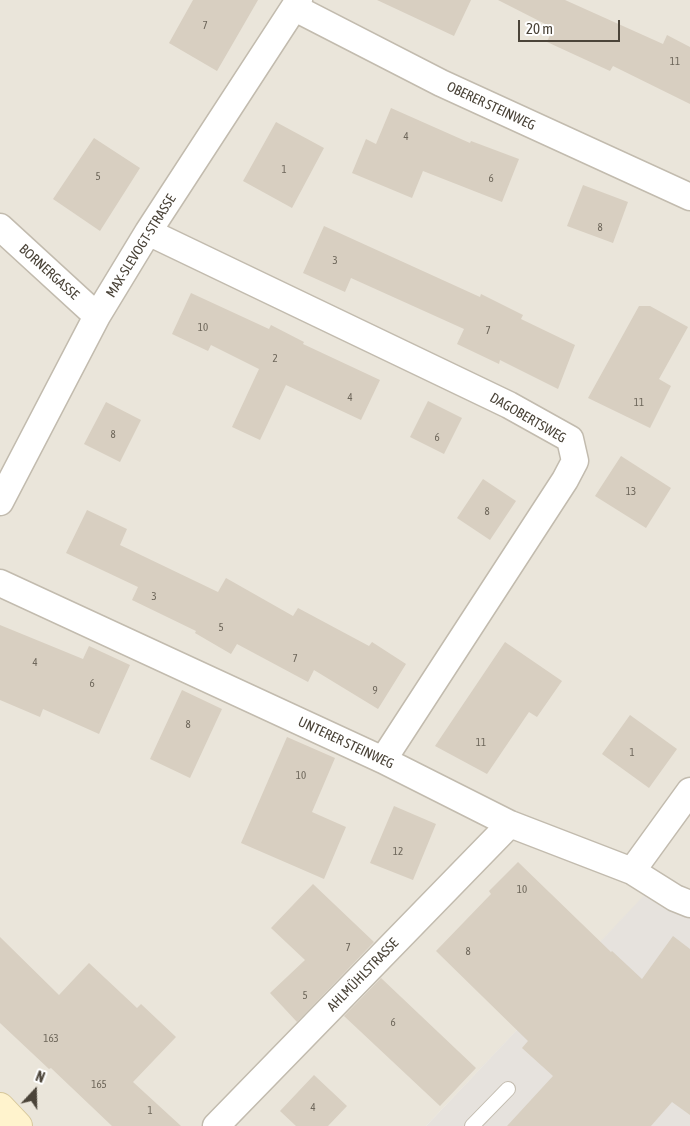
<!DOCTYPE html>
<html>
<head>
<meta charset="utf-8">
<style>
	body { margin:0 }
	#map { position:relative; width:690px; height:1126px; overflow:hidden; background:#f6f3ec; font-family:"Asap Condensed",sans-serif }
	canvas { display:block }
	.north { position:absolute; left:10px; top:1066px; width:50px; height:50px; -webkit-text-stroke:4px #fff; paint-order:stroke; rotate:21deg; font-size:14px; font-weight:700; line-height:20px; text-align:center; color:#4b4439 }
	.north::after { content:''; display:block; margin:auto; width:18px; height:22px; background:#4b4439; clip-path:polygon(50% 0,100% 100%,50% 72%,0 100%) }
	.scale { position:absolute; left:518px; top:20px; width:102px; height:22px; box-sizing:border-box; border:2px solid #4b4439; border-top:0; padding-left:6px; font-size:15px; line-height:18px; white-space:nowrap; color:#4b4439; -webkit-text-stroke:4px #fff; paint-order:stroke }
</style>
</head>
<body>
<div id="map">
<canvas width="690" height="1126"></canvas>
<div class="north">N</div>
<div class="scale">20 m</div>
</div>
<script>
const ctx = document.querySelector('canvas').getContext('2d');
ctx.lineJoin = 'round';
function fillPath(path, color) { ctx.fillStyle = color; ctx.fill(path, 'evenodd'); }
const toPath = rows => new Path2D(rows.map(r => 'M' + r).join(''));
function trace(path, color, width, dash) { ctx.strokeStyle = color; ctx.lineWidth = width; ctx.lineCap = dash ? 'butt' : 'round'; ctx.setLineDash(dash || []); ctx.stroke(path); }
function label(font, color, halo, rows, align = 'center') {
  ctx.font = font + ' "Asap Condensed",sans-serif'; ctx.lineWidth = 4; ctx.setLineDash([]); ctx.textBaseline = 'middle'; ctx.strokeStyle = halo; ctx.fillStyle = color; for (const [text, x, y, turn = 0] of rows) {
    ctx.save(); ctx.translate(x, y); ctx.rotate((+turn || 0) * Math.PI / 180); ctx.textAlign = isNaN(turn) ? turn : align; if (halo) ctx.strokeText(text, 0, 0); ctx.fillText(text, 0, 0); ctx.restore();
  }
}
fillPath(toPath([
	[0,0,690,0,690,904,652,888,426,1126,0,1126]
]), '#eae5da');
fillPath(toPath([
	[652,887,690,904,690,1126,426,1126]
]), '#e6e2dd');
fillPath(toPath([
	[193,0,258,0,217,71,169,43],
	[377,0,471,0,454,36],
	[498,0,565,0,663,44,667,35,690,47,690,104,613,66,610,71,547,42,553,28],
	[391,108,470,143,471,141,519,159,502,202,423,171,412,198,352,173,366,139,376,144],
	[276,122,324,148,292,208,243,181],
	[94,138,140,168,100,231,53,199],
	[583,185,628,202,613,243,567,226],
	[324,226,480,297,481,294,523,315,521,319,575,345,558,389,500,360,499,364,457,344,464,329,351,278,345,292,303,273],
	[191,293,269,329,271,325,304,342,303,344,380,380,361,420,286,385,260,440,232,427,259,369,211,345,208,351,172,334],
	[639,306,650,306,688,327,659,379,671,386,650,428,588,398],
	[428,401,462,418,444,454,410,437],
	[106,402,141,420,120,462,84,444],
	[621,456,671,488,646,528,595,496],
	[483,479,516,501,490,540,457,518],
	[87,510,127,529,120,545,218,592,226,578,293,616,298,608,369,646,372,642,406,664,378,709,314,670,308,682,237,644,231,654,195,633,196,631,132,600,138,587,66,553],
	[0,625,83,659,89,646,130,665,99,734,43,709,40,717,0,700],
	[505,642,562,681,537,717,529,712,487,774,435,746],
	[182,690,222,709,190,778,150,759],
	[630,715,677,749,649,788,602,754],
	[287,737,335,758,312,812,346,827,324,879,241,843],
	[394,806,436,824,413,880,370,863],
	[518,862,611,952,612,951,642,979,673,936,690,949,690,1115,672,1102,651,1126,507,1126,553,1076,522,1048,528,1041,436,951,491,894,489,891],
	[313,884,374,942,297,1022,270,993,305,960,271,928],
	[0,937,59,995,89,963,137,1008,141,1004,176,1037,133,1082,181,1126,112,1126,51,1068,49,1069,0,1023],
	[381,978,476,1068,440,1106,344,1016],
	[314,1075,347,1106,328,1126,296,1126,280,1111]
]), '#d8cfc1');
const lane = toPath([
	[472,1126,508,1089]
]);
const street = toPath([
	[295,8,441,83,690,197],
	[0,227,97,316],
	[148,232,509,405,570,439,575,461,565,480,383,760],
	[0,502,97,316,148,232,299,0],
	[0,583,383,760,510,824,632,871,675,898,690,904],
	[632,871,690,791],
	[216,1126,510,824]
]);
const secondary = toPath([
	[0,1107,18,1126]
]);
trace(lane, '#c2bbae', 16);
trace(street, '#c2bbae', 29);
trace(secondary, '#d6c79b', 30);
trace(lane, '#fff', 14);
trace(street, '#fff', 26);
trace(secondary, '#fff3cd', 28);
label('11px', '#6e675b', null, [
	["7",205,26],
	["11",675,62],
	["4",406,137],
	["1",284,170],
	["5",98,177],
	["6",491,179],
	["8",600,228],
	["3",335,261],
	["10",203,328],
	["7",488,331],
	["2",275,359],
	["4",350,398],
	["11",639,403],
	["8",113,435],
	["6",437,438],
	["13",631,492],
	["8",487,512],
	["3",154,597],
	["5",221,628],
	["7",295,659],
	["4",35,663],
	["6",92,684],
	["9",375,691],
	["8",188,725],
	["11",481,743],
	["1",632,753],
	["10",301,776],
	["12",398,852],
	["10",522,890],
	["7",348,948],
	["8",468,952],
	["5",305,996],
	["6",393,1023],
	["163",51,1039],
	["165",99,1085],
	["4",313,1108],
	["1",150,1111]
]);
label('14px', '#4b4439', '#fff', [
	["OBERER STEINWEG",491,106,25],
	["MAX-SLEVOGT-STRASSE",141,246,-58],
	["BORNERGASSE",49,272,42],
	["DAGOBERTSWEG",528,418,30],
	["UNTERER STEINWEG",346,743,25],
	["AHLMÜHLSTRASSE",363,975,-46]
]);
</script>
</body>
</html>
